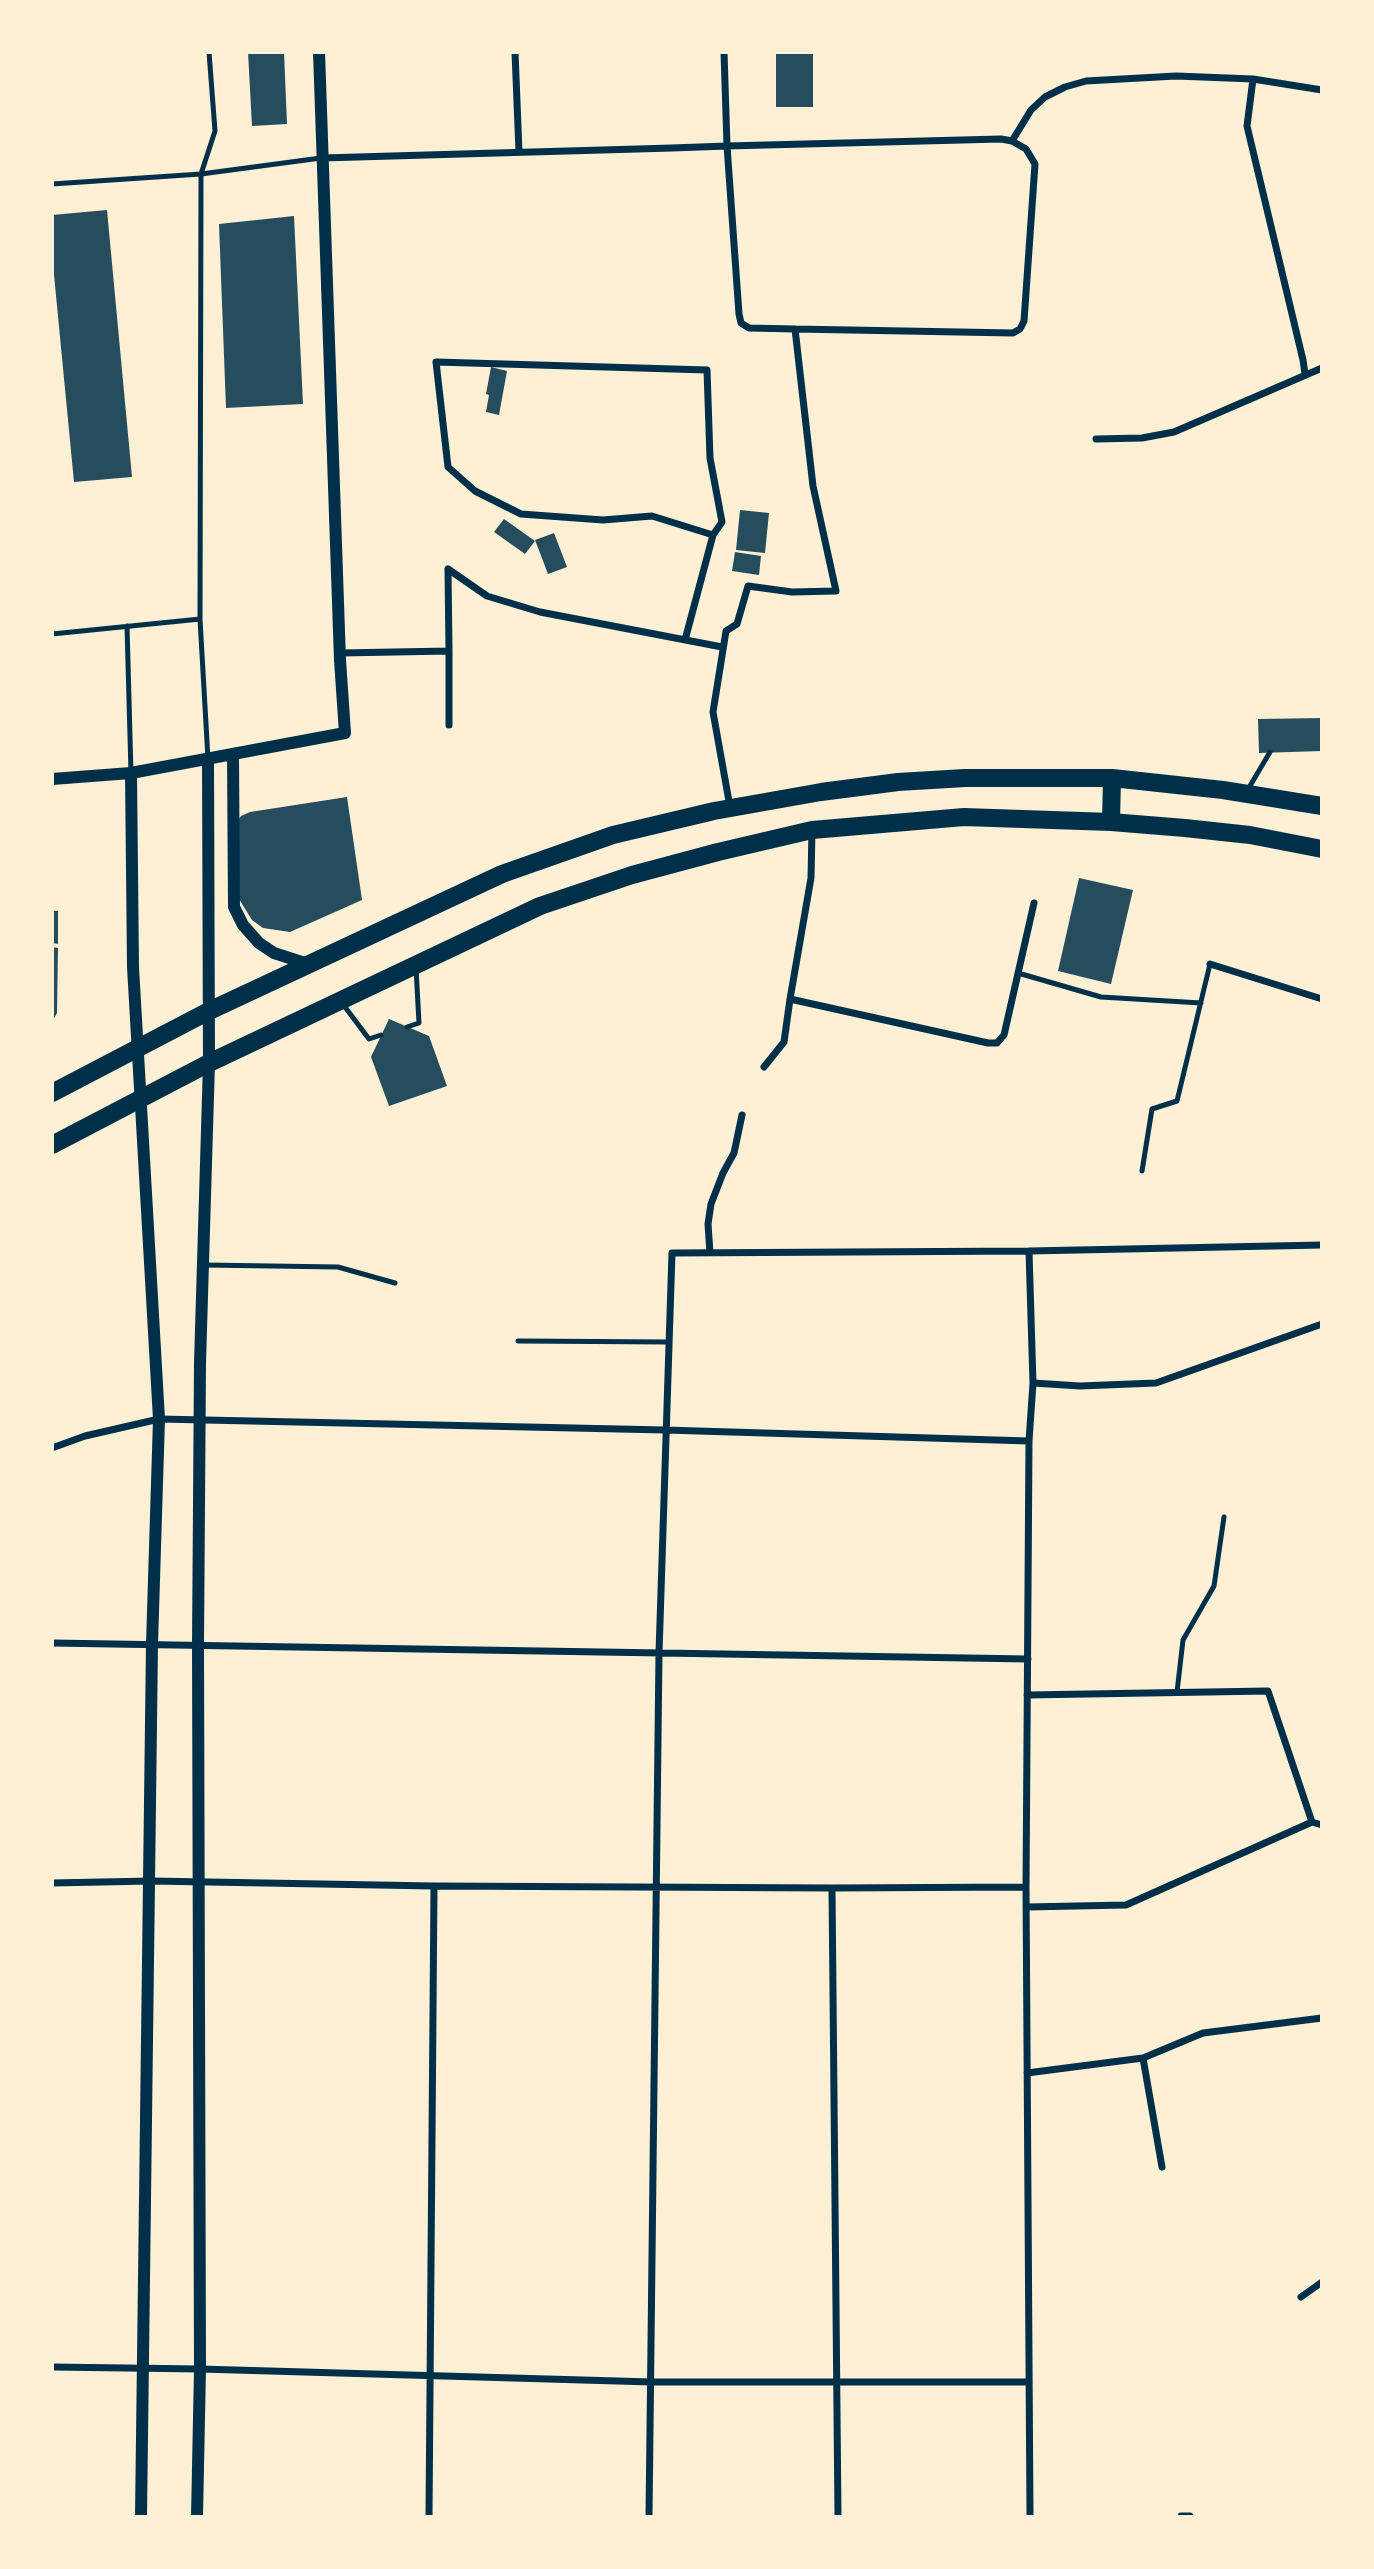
<!DOCTYPE html>
<html>
<head>
<meta charset="utf-8">
<style>
	body { margin:0 }
	#map { position:relative; width:1374px; height:2569px; overflow:hidden; background:#fdf0d5; font-family:Merriweather,serif }
	canvas { display:block }
	.frame { position:absolute; inset:0; border:54px solid #fdf0d5; pointer-events:none }
</style>
</head>
<body>
<div id="map">
<canvas width="1374" height="2569"></canvas>
<div class="frame"></div>
</div>
<script>
const ctx = document.querySelector('canvas').getContext('2d');
ctx.lineJoin = 'round';
function fillPath(path, color) { ctx.fillStyle = color; ctx.fill(path, 'evenodd'); }
const toPath = rows => new Path2D(rows.map(r => 'M' + r).join(''));
function trace(path, color, width, dash) { ctx.strokeStyle = color; ctx.lineWidth = width; ctx.lineCap = dash ? 'butt' : 'round'; ctx.setLineDash(dash || []); ctx.stroke(path); }
fillPath(toPath([
	[248,52,284,52,287,124,252,126],
	[776,52,813,52,813,107,776,107],
	[107,210,132,477,74,482,52,254,52,215],
	[294,216,303,404,226,408,219,224],
	[491,367,507,371,499,415,486,412,489,395,486,394],
	[740,510,769,513,765,553,736,550],
	[504,519,535,541,525,554,494,532],
	[554,533,567,567,548,574,535,540],
	[735,552,761,556,759,575,732,571],
	[1322,718,1322,751,1259,753,1258,719],
	[347,797,362,900,290,932,263,928,252,920,239,899,235,824,241,816,250,812],
	[1079,878,1133,890,1111,984,1058,971],
	[52,911,58,911,58,944,52,943],
	[52,947,58,948,57,1013,52,1022],
	[389,1019,429,1036,447,1086,389,1106,371,1057]
]), '#264d5e');
trace(toPath([
	[209,52,215,131,201,174,321,158],
	[52,184,201,174,200,619,208,759],
	[127,626,131,773],
	[52,634,200,619],
	[1247,791,1270,752],
	[1018,973,1101,997,1201,1003],
	[342,1003,369,1039,381,1035],
	[407,1027,419,1023,416,968],
	[1142,1171,1152,1109,1177,1101,1210,964],
	[204,1265,338,1267,395,1283],
	[518,1341,669,1342],
	[1177,1692,1183,1640,1214,1586,1224,1517]
]), '#003049', 5);
trace(toPath([
	[515,52,519,152],
	[1253,79,1247,126,1303,360,1305,374],
	[1012,141,1031,110,1045,97,1065,87,1086,81,1176,76,1253,79,1322,90],
	[322,158,672,148,727,146,1001,139,1012,141,1026,149,1035,164,1024,321,1020,329,1013,333,795,329,749,328,741,323,739,314,727,146,724,52],
	[1096,439,1142,438,1174,432,1322,368],
	[448,569,487,596,540,612,722,647],
	[685,640,713,535,652,516,603,520,521,514,475,491,448,467,436,362,707,370,710,458,722,522,713,535],
	[449,651,449,725],
	[340,653,449,651,448,569],
	[730,807,713,712,726,631,737,624,748,586,792,592,836,591,813,486,795,329],
	[1210,964,1322,999],
	[790,999,811,878,812,831],
	[764,1067,784,1042,790,999,988,1043,997,1043,1004,1035,1034,903],
	[1029,1251,1033,1383,1029,1441,1026,1887,1030,2516],
	[710,1253,708,1224,711,1204,723,1173,734,1153,742,1115],
	[1033,1383,1080,1386,1156,1383,1322,1324],
	[52,1448,85,1436,159,1419,665,1430,1029,1441],
	[52,1643,1028,1659],
	[1027,1695,1268,1691,1312,1822],
	[52,1883,151,1881,434,1886,832,1888,1026,1887],
	[832,1888,838,2516],
	[1027,1907,1126,1905,1312,1822,1322,1825],
	[1143,2058,1162,2167],
	[1027,2073,1143,2058,1203,2033,1322,2018],
	[1301,2297,1322,2282],
	[52,2367,200,2369,652,2382,1028,2382],
	[429,2516,434,1886],
	[649,2516,659,1653,672,1253,1029,1251,1322,1245],
	[1181,2516,1190,2516]
]), '#003049', 7);
trace(toPath([
	[233,754,234,907,243,925,259,943,274,953,308,964],
	[131,773,133,967,159,1419,152,1644,141,2516],
	[52,779,131,773,345,733,340,660,319,52],
	[197,2516,200,2369,198,1645,200,1363,209,1063,208,759]
]), '#003049', 12);
trace(toPath([
	[1111,822,1112,778],
	[52,1093,209,1011,502,874,613,835,714,811,821,792,898,782,965,778,1112,778,1223,790,1322,806],
	[52,1145,209,1063,540,906,632,875,718,852,812,830,964,817,1111,822,1185,828,1250,835,1322,849]
]), '#003049', 18);
</script>
</body>
</html>
